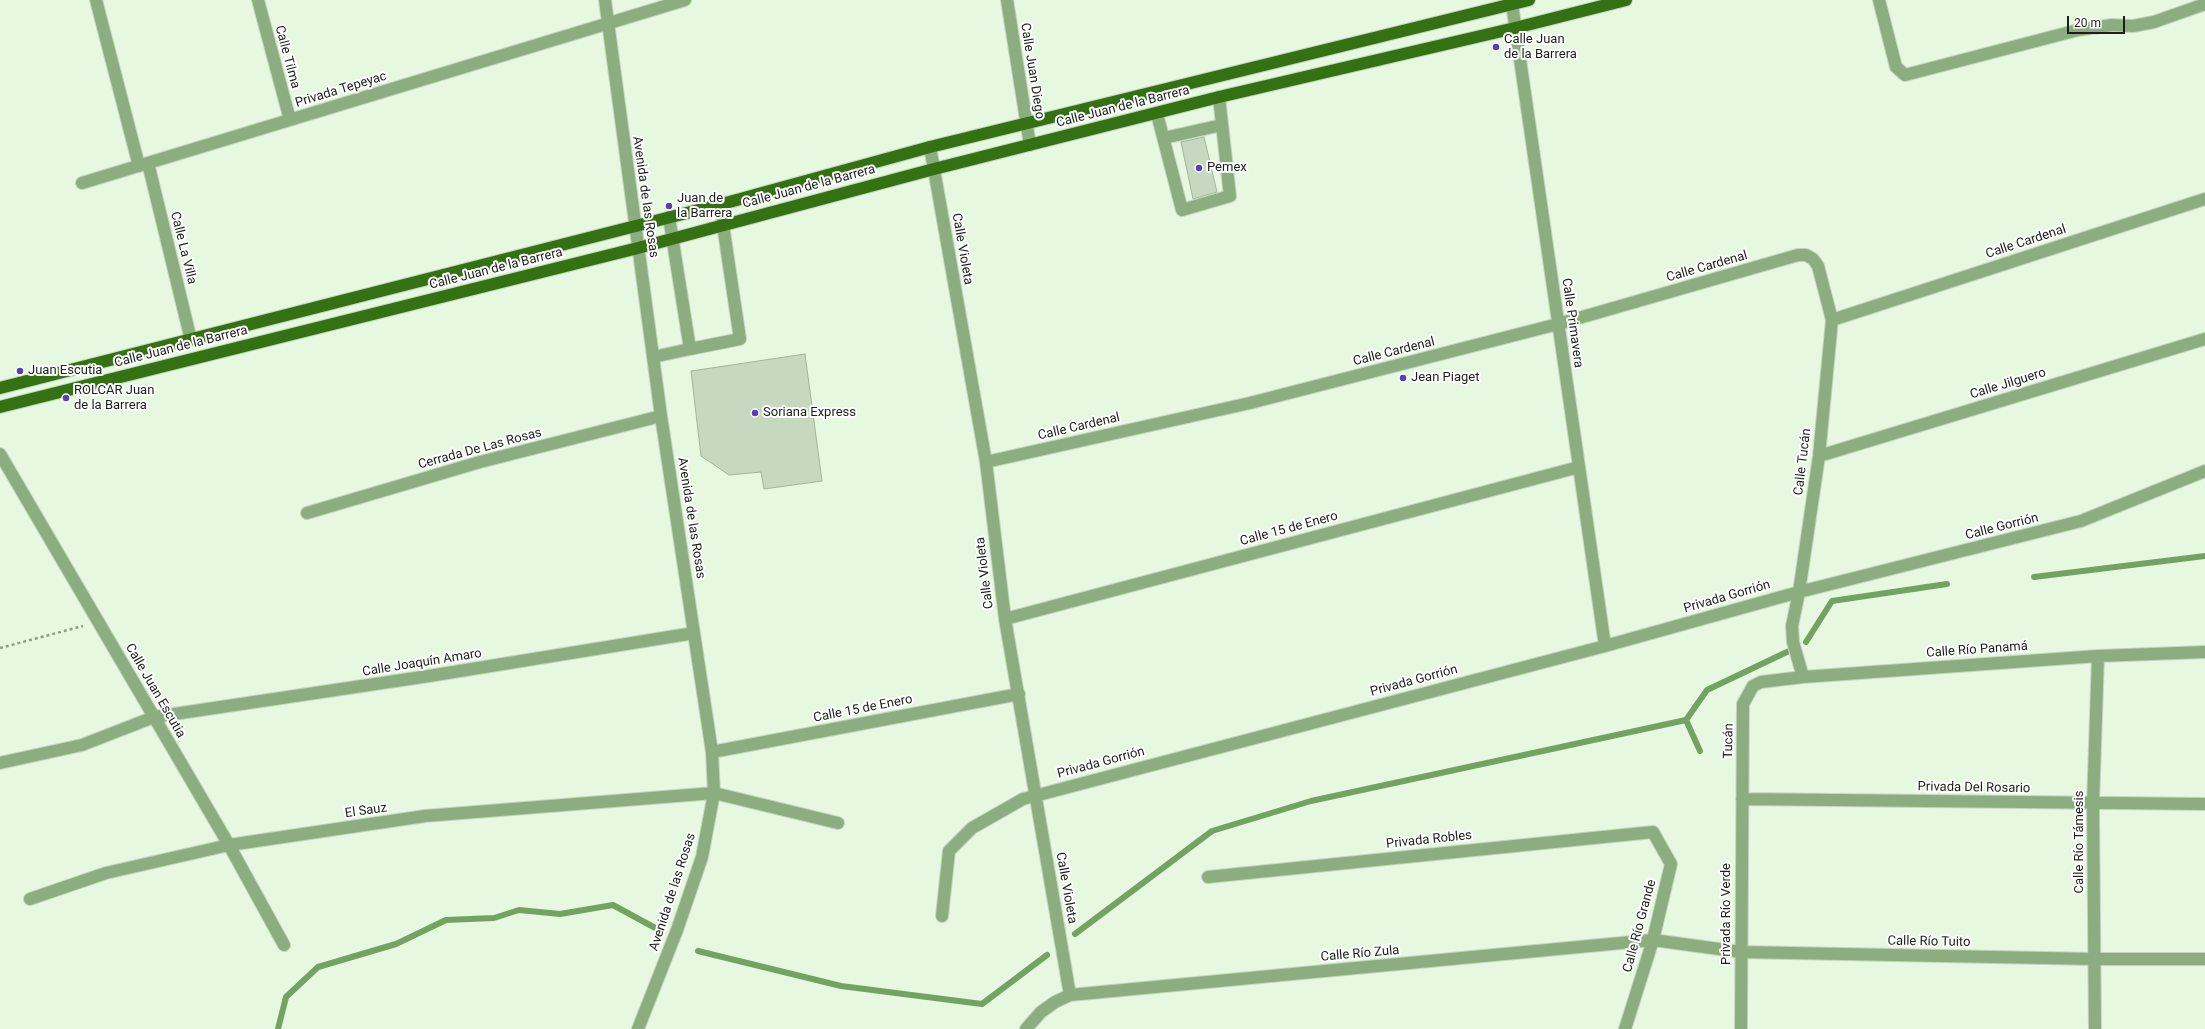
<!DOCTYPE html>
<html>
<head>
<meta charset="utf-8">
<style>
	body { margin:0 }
	#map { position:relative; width:2205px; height:1029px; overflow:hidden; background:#e6f8e0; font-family:Roboto,sans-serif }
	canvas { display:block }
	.scale { position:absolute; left:2067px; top:16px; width:58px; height:18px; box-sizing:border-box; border:2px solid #1a2018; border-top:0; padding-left:5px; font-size:12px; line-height:14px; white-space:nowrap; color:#1a2018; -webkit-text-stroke:3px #fff; paint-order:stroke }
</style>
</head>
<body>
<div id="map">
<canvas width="2205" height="1029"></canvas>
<div class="scale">20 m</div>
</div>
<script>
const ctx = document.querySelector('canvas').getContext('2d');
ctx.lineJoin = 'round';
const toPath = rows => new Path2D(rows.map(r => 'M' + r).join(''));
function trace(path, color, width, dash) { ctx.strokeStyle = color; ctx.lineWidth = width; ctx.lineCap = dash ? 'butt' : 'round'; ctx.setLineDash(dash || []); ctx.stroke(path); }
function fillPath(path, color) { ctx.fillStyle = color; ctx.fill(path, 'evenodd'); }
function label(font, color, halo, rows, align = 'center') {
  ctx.font = font + ' Roboto,sans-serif'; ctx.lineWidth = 4; ctx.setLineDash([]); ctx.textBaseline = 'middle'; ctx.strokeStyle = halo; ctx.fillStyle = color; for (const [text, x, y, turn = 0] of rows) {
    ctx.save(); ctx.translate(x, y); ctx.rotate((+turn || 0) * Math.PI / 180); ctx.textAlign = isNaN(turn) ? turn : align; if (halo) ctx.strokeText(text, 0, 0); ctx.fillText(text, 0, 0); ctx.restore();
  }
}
trace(toPath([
	[2034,577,2205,556],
	[1806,642,1832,601,1947,584],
	[1686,720,1700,751],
	[1075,934,1212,831,1311,801,1686,720,1707,690,1789,651],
	[698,951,841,986,982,1004,1047,955],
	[278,1029,286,997,318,967,396,944,446,920,494,918,519,910,560,914,613,905,659,930]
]), '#74a263', 6);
const building = toPath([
	[1204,137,1217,192,1193,199,1181,142,1204,137],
	[805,354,822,481,764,489,761,472,729,475,701,456,691,371,805,354]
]);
fillPath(building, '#c6d8c0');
trace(building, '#a2b39c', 1);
const minor = toPath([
	[96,0,139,166],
	[258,0,290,120],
	[605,0,661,416,712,752,714,793,702,857,677,930,638,1029],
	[1007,0,1030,145],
	[1879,0,1896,67,1905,75,2078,30,2112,25,2133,26,2154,22,2205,4],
	[1512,4,1605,646],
	[1157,114,1182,210,1230,196,1219,97],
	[1164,138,1222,125],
	[930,147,986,462,1005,619,1070,995],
	[148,163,191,340],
	[82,183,685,0],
	[1832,320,2205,199],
	[690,349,740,339,723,225,722,204],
	[653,357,690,349,669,217],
	[0,454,229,845,284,945],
	[1819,456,2205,339],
	[986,462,1250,403,1558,324,1798,255,1806,255,1813,259,1818,266,1832,320,1819,456,1799,592,1792,626,1793,642,1803,677],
	[307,513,480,462,661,416],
	[1005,619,1579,467],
	[712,752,1019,694],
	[0,763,82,745,154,717,429,676,694,633],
	[1742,799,2205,804],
	[1208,877,1653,832,1671,864,1653,940,1625,1029],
	[30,899,106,873,229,845,425,816,714,793,838,823],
	[942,916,949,851,972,828,1023,799,1605,646,1799,592,2081,521,2205,471],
	[1026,1029,1041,1012,1055,1002,1070,995,1653,940,1741,952,2094,959,2205,959],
	[1741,1029,1743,704,1753,686,1761,682,1803,677,2098,656,2205,652],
	[2095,1029,2093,804,2098,656]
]);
const major = toPath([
	[0,388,722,204,930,147,1529,0],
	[0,407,638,248,934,169,1219,97,1515,28,1626,0]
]);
trace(minor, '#c5d5c0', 14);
trace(major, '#c5d5c0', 14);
trace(toPath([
	[0,648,83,626]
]), '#909c8b', 2.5, [3, 3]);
trace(minor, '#8cad80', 12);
trace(major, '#337113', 12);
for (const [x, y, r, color] of [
	[1496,47,4,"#593eb6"],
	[1199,168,4,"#593eb6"],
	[669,206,4,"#593eb6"],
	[20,371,4,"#593eb6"],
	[1403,378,4,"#593eb6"],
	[66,398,4,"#593eb6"],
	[755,413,4,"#593eb6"]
]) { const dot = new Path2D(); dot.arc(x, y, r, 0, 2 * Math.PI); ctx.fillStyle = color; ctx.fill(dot); trace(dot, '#fff', 1.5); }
label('13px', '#1a2018', '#fff', [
	["Calle Juan",1504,40],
	["de la Barrera",1504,55],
	["Pemex",1207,168],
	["Juan de",677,199],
	["la Barrera",677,214],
	["Juan Escutia",28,371],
	["Jean Piaget",1411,378],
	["ROLCAR Juan",74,391],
	["de la Barrera",74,406],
	["Soriana Express",763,413]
], 'left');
label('13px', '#1a2018', '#fff', [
	["Calle Tilma",287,57,75],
	["Calle Juan Diego",1032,71,81],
	["Privada Tepeyac",341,90,-17],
	["Calle Juan de la Barrera",1123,107,-14],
	["Calle Juan de la Barrera",809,187,-15],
	["Avenida de las Rosas",645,197,82],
	["Calle Cardenal",2026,242,-18],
	["Calle La Villa",183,248,76],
	["Calle Violeta",962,249,80],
	["Calle Cardenal",1707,267,-16],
	["Calle Juan de la Barrera",496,269,-14],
	["Calle Primavera",1572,323,82],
	["Calle Juan de la Barrera",181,347,-14],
	["Calle Cardenal",1394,352,-14],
	["Calle Jilguero",2008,384,-17],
	["Calle Cardenal",1079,427,-13],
	["Cerrada De Las Rosas",480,449,-15],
	["Calle Tucán",1803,462,-83],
	["Avenida de las Rosas",691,518,81],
	["Calle Gorrión",2002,527,-14],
	["Calle 15 de Enero",1289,529,-15],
	["Calle Violeta",985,573,-97],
	["Privada Gorrión",1727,597,-16],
	["Calle Río Panamá",1977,650,-4],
	["Calle Joaquín Amaro",422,663,-9],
	["Privada Gorrión",1414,681,-15],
	["Calle Juan Escutia",155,691,60],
	["Calle 15 de Enero",863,709,-11],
	["Tucán",1729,741,-89],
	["Privada Gorrión",1101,763,-15],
	["Privada Del Rosario",1974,788,1],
	["El Sauz",366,811,-8],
	["Privada Robles",1429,840,-6],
	["Calle Río Támesis",2080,842,-90],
	["Calle Violeta",1066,888,80],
	["Avenida de las Rosas",673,892,-72],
	["Privada Río Verde",1727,914,-90],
	["Calle Río Grande",1640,926,-75],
	["Calle Río Tuito",1929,942,1],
	["Calle Río Zula",1360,954,-5]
]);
</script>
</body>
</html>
